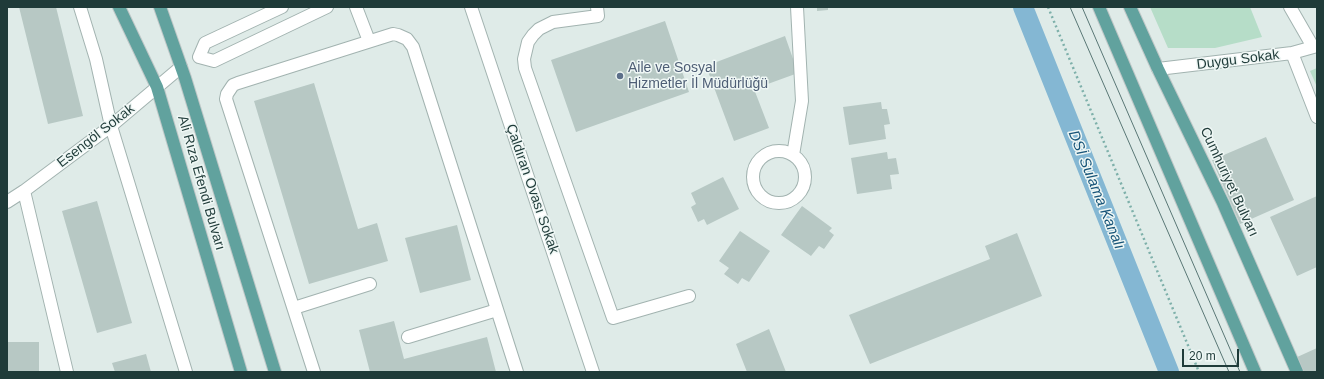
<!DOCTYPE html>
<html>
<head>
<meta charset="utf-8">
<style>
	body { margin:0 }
	#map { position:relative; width:1324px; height:379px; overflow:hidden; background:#dfebe8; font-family:Arial,sans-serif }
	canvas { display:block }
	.frame { position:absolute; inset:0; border:8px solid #1f3b39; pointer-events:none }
	.scale { position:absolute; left:1182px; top:349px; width:57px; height:18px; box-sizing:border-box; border:2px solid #1f3b39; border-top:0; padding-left:5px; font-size:12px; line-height:14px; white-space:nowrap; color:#1f3b39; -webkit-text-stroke:3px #eff7f5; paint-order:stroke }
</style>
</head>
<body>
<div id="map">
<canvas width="1324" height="379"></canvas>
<div class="frame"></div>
<div class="scale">20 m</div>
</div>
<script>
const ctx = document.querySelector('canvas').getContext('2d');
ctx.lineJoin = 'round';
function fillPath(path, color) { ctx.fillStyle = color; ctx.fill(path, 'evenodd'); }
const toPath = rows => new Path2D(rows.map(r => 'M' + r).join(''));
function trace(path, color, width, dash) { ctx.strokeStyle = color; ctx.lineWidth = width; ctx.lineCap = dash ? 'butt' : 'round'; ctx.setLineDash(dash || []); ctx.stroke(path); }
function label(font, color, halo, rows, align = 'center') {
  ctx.font = font + ' Arial,sans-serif'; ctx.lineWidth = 3; ctx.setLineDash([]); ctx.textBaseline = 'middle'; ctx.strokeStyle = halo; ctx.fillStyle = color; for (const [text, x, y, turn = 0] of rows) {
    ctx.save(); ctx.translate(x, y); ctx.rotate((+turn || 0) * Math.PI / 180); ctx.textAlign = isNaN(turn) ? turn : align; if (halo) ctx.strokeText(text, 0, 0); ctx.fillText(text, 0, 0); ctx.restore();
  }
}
fillPath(toPath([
	[1150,7,1250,7,1262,37,1215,48,1168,48],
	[1317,68,1317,87,1310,71]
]), '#b6ddc8');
trace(toPath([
	[1023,7,1169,372]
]), '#84b7d3', 20);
fillPath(toPath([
	[19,7,56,7,83,116,48,124],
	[817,7,828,7,828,10,817,11],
	[665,21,689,92,576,132,551,60],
	[785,36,798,73,754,89,769,128,734,141,706,66],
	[314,83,358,229,377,223,388,261,309,284,254,101],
	[881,102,882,109,887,109,890,124,884,125,886,139,849,145,843,107],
	[1266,137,1294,200,1240,224,1212,160],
	[887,152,888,159,896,158,899,174,890,175,892,189,857,194,851,158],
	[723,177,739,209,707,225,704,219,698,222,691,207,696,204,691,193],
	[1317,196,1317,267,1297,276,1270,217],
	[97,201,132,323,97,333,62,211],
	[802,206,832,228,829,231,834,235,824,249,819,246,811,256,781,235],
	[457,225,471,280,420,293,405,238],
	[740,231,770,251,749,282,742,278,738,284,724,274,729,268,719,261],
	[1017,233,1042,296,870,364,849,315,990,259,985,246],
	[394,321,404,359,487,337,496,372,370,372,359,330],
	[769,329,786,372,747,372,736,344],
	[7,342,39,342,39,372,7,372],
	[1317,348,1317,372,1301,372,1295,358],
	[146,354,151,372,115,372,112,363]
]), '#b7c8c4');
const minor = toPath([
	[80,7,96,59,111,126,186,372],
	[282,7,205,43,199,57,214,61,327,7],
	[356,7,369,41],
	[471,7,593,372],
	[597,7,598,16,553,22,539,29,533,35,528,42,524,59,525,68,613,318,689,296],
	[1290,7,1313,47],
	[1292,53,1317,117],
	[1158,69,1292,53,1317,46],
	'753 177a26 26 0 1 1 52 0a26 26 0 1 1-52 0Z',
	[793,155,802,101,797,7],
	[24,191,67,372],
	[7,202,24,191,111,126,181,67],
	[294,308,370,284],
	[408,337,497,310],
	[314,372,226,99,227,94,233,85,238,83,393,34,398,35,407,39,413,47,517,372]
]);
const major = toPath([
	[119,7,157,87,241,372],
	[160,7,185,78,275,372],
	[1099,7,1255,372],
	[1130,7,1158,69,1223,203,1297,372]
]);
trace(minor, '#a2b3b0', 14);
trace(major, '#c0c8c8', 14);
trace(toPath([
	[1048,7,1199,372]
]), '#7eb0aa', 2.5, [2, 3]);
trace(minor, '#fff', 12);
trace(major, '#61a29e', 12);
trace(toPath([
	[1070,7,1229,372],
	[1082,7,1240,372]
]), '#597775', 1);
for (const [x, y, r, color] of [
	[620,76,4,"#5c6f8a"]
]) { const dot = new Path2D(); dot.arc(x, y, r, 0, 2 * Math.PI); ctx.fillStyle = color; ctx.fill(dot); trace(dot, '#eff7f5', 1.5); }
label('14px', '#1f3b39', '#eff7f5', [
	["Duygu Sokak",1238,60,-7],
	["Esengöl Sokak",96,136,-38],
	["Cumhuriyet Bulvarı",1229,182,65],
	["Ali Rıza Efendi Bulvarı",201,183,74],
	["Çaldıran Ovası Sokak",532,189,71]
]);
label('14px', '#4e5e75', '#eff7f5', [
	["Aile ve Sosyal",628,68],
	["Hizmetler İl Müdürlüğü",628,84]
], 'left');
label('italic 15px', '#185579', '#eff7f5', [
	["DSİ Sulama Kanalı",1096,190,68]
]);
</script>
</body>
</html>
